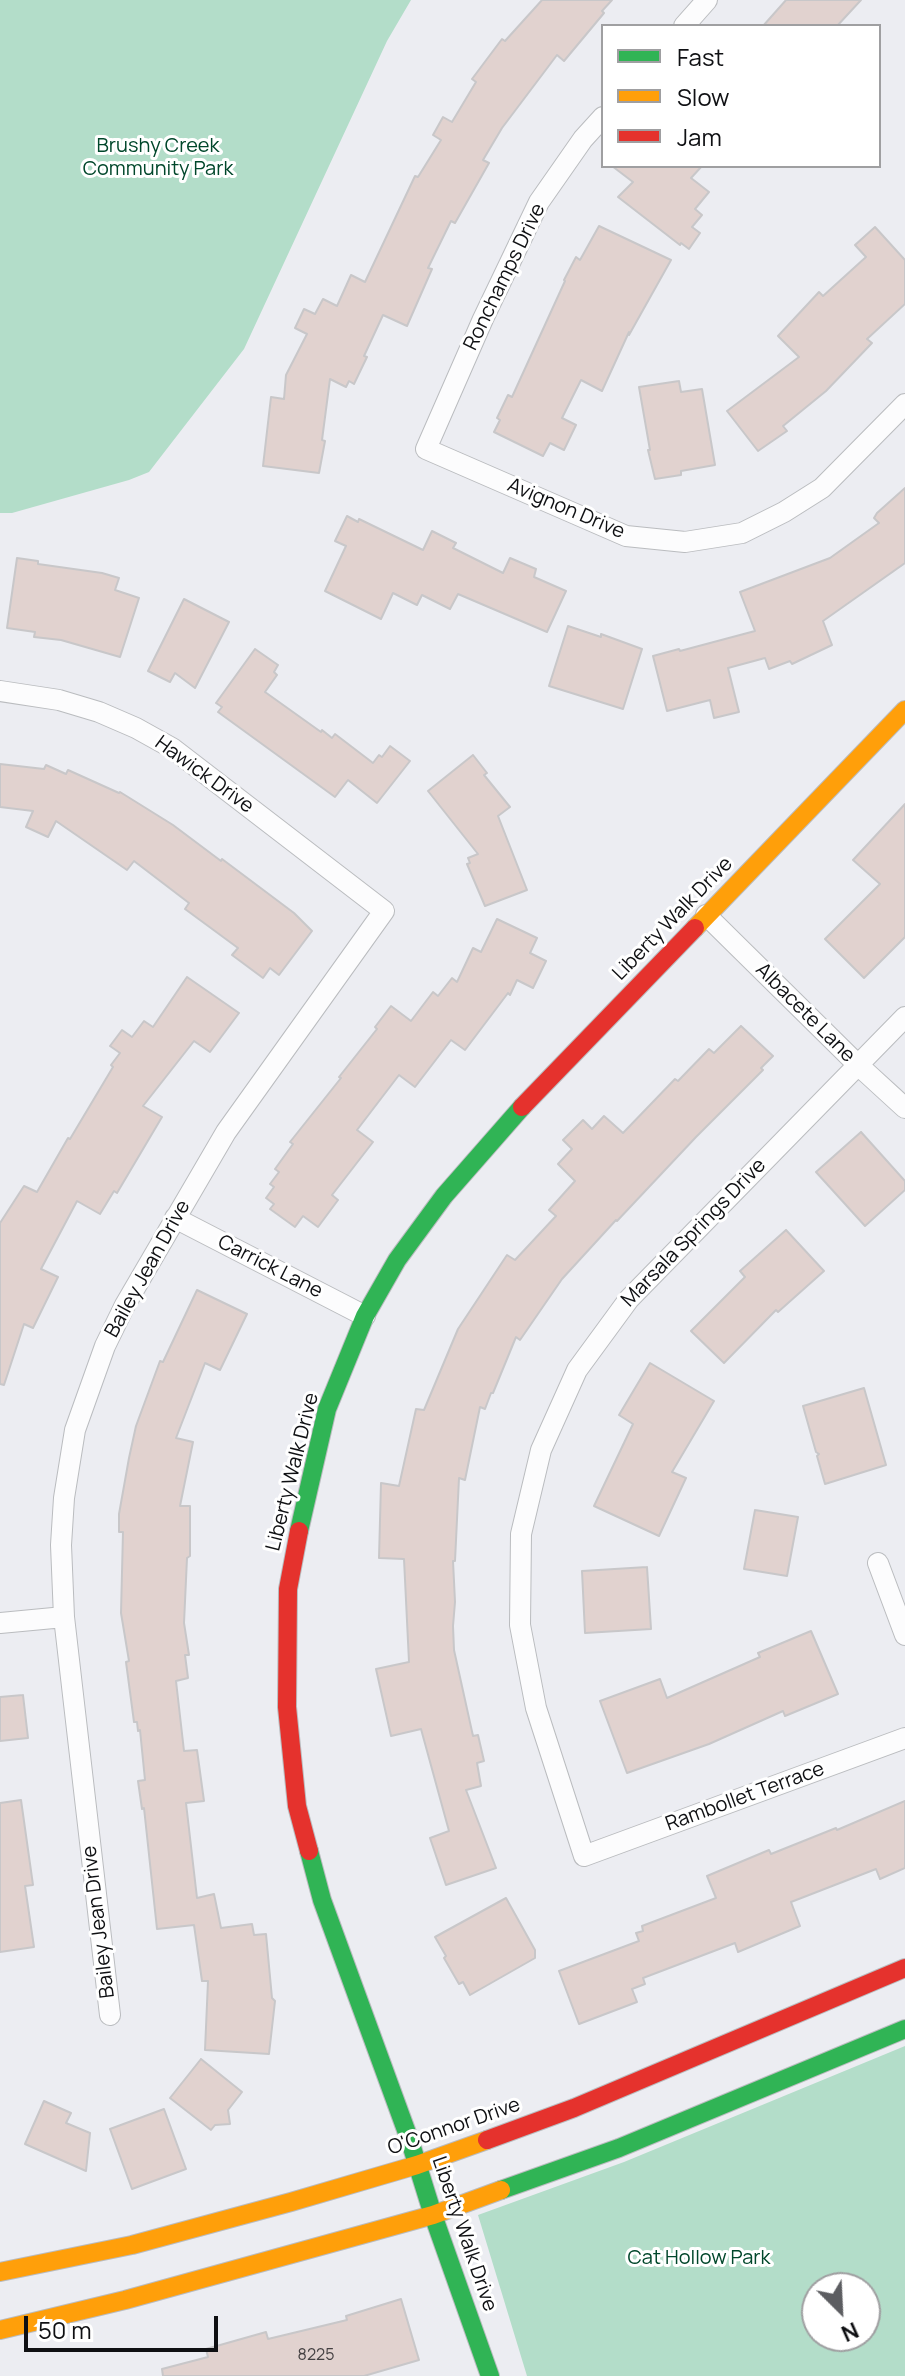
<!DOCTYPE html>
<html>
<head>
<meta charset="utf-8">
<style>
	body { margin:0 }
	#map { position:relative; width:905px; height:2376px; overflow:hidden; background:#ecedf2; font-family:Manrope,sans-serif }
	canvas { display:block }
	.legend { position:absolute; left:601px; top:24px; width:280px; height:144px; box-sizing:border-box; background:#fff; border:2px solid #9f9fa1; margin:0; padding:10px 14px; list-style:none; font-size:24px; color:#0f1013 }
	.legend li { display:flex; align-items:center; gap:16px; height:40px }
	.legend b { width:40px; border:2px solid #9f9fa1 }
	.north { position:absolute; left:801px; top:2272px; width:80px; height:80px; box-sizing:border-box; background:#fff; border:2px solid #9f9fa1; border-radius:50%; rotate:156deg; font-size:22px; font-weight:700; line-height:32px; text-align:center; color:#0f1013 }
	.north::after { content:''; display:block; margin:auto; width:28px; height:36px; background:#5c5d61; clip-path:polygon(50% 0,100% 100%,50% 72%,0 100%) }
	.scale { position:absolute; left:24px; top:2316px; width:194px; height:36px; box-sizing:border-box; border:4px solid #0f1013; border-top:0; padding-left:10px; font-size:24px; line-height:28px; white-space:nowrap; color:#0f1013; -webkit-text-stroke:6px #fff; paint-order:stroke }
</style>
</head>
<body>
<div id="map">
<canvas width="905" height="2376"></canvas>
<ul class="legend">
<li><b style="height:10px;background:#30b455"></b>Fast</li>
<li><b style="height:10px;background:#ff9f0a"></b>Slow</li>
<li><b style="height:10px;background:#e5322d"></b>Jam</li>
</ul>
<div class="north">N</div>
<div class="scale">50 m</div>
</div>
<script>
const ctx = document.querySelector('canvas').getContext('2d');
ctx.lineJoin = 'round';
function fillPath(path, color) { ctx.fillStyle = color; ctx.fill(path, 'evenodd'); }
const toPath = rows => new Path2D(rows.map(r => 'M' + r).join(''));
function trace(path, color, width, dash) { ctx.strokeStyle = color; ctx.lineWidth = width; ctx.lineCap = dash ? 'butt' : 'round'; ctx.setLineDash(dash || []); ctx.stroke(path); }
function label(font, color, halo, rows, align = 'center') {
  ctx.font = font + ' Manrope,sans-serif'; ctx.lineWidth = 6; ctx.setLineDash([]); ctx.textBaseline = 'middle'; ctx.strokeStyle = halo; ctx.fillStyle = color; for (const [text, x, y, turn = 0] of rows) {
    ctx.save(); ctx.translate(x, y); ctx.rotate((+turn || 0) * Math.PI / 180); ctx.textAlign = isNaN(turn) ? turn : align; if (halo) ctx.strokeText(text, 0, 0); ctx.fillText(text, 0, 0); ctx.restore();
  }
}
fillPath(toPath([
	[0,0,411,0,387,41,244,349,149,472,129,480,12,513,0,513],
	[905,2046,905,2376,527,2376,478,2215,624,2162],
	[865,2288,865,2336,817,2336,817,2288]
]), '#b3ddc9');
const building = toPath([
	[542,0,612,0,602,11,604,13,564,61,557,55,502,128,483,160,489,163,455,223,451,221,428,268,432,269,407,326,383,315,364,356,367,357,354,384,349,381,346,387,330,379,322,440,325,441,319,473,263,466,271,397,284,399,286,375,307,334,295,328,304,309,315,314,323,299,337,306,351,275,365,282,415,176,418,177,441,140,433,135,443,117,452,122,476,82,472,79,502,39,505,41,542,0],
	[786,0,861,0,837,26,763,26,786,0],
	[612,166,702,166,691,178,709,192,695,209,702,215,692,227,700,233,689,249,681,243,680,245,618,197,633,182,612,166],
	[599,226,671,260,629,335,629,332,602,391,581,380,562,418,576,425,564,450,550,443,543,456,494,432,500,420,497,418,508,395,512,397,565,281,564,280,576,257,580,260,599,226],
	[875,227,905,260,905,304,867,339,872,343,826,391,783,426,787,431,758,451,727,411,799,357,778,336,819,292,823,296,866,257,855,245,875,227],
	[679,381,681,392,702,389,715,465,681,471,681,475,655,479,648,450,650,450,639,387,679,381],
	[905,488,905,563,823,621,832,645,792,664,790,661,769,669,765,658,728,668,739,712,714,718,710,700,667,711,653,656,679,649,680,651,755,631,740,592,830,558,879,523,874,518,877,513,905,488],
	[347,516,358,522,359,519,423,550,432,531,456,543,453,548,503,573,510,558,536,569,534,577,566,591,547,632,458,594,450,609,422,595,417,605,393,593,381,619,325,591,346,546,335,541,347,516],
	[17,558,38,561,38,564,102,573,119,578,115,590,139,598,120,657,61,640,34,637,35,632,7,628,17,558],
	[184,599,229,622,195,688,175,673,170,682,148,671,184,599],
	[568,626,601,637,601,634,642,649,623,709,549,686,568,626],
	[255,649,278,665,274,672,277,675,265,692,321,732,322,730,332,738,335,734,373,763,379,755,382,757,390,746,410,761,377,803,348,780,335,797,218,712,222,707,216,703,255,649],
	[473,755,487,773,484,775,510,807,498,816,527,890,485,906,467,864,470,863,468,858,478,854,428,791,473,755],
	[0,764,44,769,46,765,66,774,68,770,119,793,120,792,173,825,221,861,222,859,294,913,312,931,279,975,270,968,263,978,232,955,238,948,185,909,189,903,134,861,127,870,56,821,48,837,26,827,33,811,0,807,0,764],
	[905,804,905,937,864,978,825,939,880,884,853,860,905,804],
	[497,919,537,938,530,953,546,961,533,988,517,980,510,995,508,993,465,1050,451,1040,415,1087,399,1075,357,1130,373,1142,332,1195,338,1200,318,1227,303,1216,295,1227,270,1209,274,1204,266,1198,274,1187,270,1184,279,1172,275,1169,293,1144,290,1142,341,1078,339,1077,377,1029,375,1027,391,1006,411,1021,433,992,438,996,452,978,457,982,473,948,481,952,497,919],
	[187,977,239,1013,210,1052,194,1041,143,1106,162,1117,117,1193,114,1191,100,1214,77,1201,41,1269,58,1277,33,1328,24,1324,4,1385,0,1384,0,1223,24,1186,37,1192,68,1138,70,1139,113,1067,111,1065,120,1053,110,1046,122,1030,132,1037,144,1021,153,1027,187,977],
	[741,1026,773,1056,761,1068,763,1070,696,1137,617,1221,616,1220,562,1279,520,1340,516,1337,493,1393,491,1393,485,1409,480,1407,465,1480,459,1478,455,1561,453,1561,455,1602,453,1626,454,1650,473,1736,478,1735,484,1761,477,1763,481,1786,466,1790,496,1868,446,1885,430,1838,449,1831,421,1729,391,1736,376,1669,409,1662,404,1559,379,1558,381,1483,399,1486,416,1409,424,1410,458,1329,507,1255,515,1260,556,1216,549,1210,575,1181,558,1164,572,1149,563,1140,583,1120,592,1129,604,1116,623,1133,675,1079,678,1081,709,1049,714,1053,741,1026],
	[861,1132,905,1181,905,1190,865,1226,816,1172,861,1132],
	[786,1230,824,1271,778,1312,776,1310,724,1363,691,1331,745,1277,740,1271,786,1230],
	[197,1290,247,1314,220,1370,205,1363,176,1438,193,1442,180,1506,190,1506,190,1556,187,1558,184,1623,189,1655,185,1655,188,1678,176,1681,184,1751,197,1750,204,1801,186,1803,197,1898,214,1894,221,1928,252,1924,254,1935,266,1934,272,1998,275,2001,269,2054,205,2050,208,1981,202,1981,194,1925,157,1929,144,1808,142,1809,138,1781,145,1780,140,1730,138,1731,137,1722,134,1722,126,1662,129,1661,121,1613,123,1532,119,1532,119,1514,129,1458,136,1426,160,1361,163,1362,197,1290],
	[650,1363,714,1401,672,1472,686,1478,659,1536,594,1506,633,1424,619,1415,650,1363],
	[864,1388,886,1465,825,1484,817,1456,819,1454,816,1452,803,1406,864,1388],
	[755,1510,798,1517,787,1576,744,1569,755,1510],
	[647,1567,651,1629,585,1633,582,1571,647,1567],
	[811,1631,838,1694,785,1716,783,1711,709,1744,627,1773,600,1701,660,1679,667,1698,760,1657,758,1653,811,1631],
	[23,1695,28,1738,0,1741,0,1697,23,1695],
	[21,1800,33,1885,25,1886,34,1947,0,1952,0,1803,21,1800],
	[905,1801,905,1868,880,1879,876,1869,791,1902,800,1926,738,1952,735,1943,643,1978,645,1984,632,1989,637,2002,579,2024,559,1971,639,1941,636,1933,643,1931,642,1926,716,1898,707,1876,769,1850,771,1854,836,1828,837,1830,905,1801],
	[506,1898,535,1950,535,1958,470,1995,463,1982,459,1984,444,1958,446,1956,435,1937,506,1898],
	[201,2059,242,2092,228,2110,230,2124,215,2125,211,2130,170,2098,201,2059],
	[44,2101,71,2113,66,2123,90,2133,86,2171,25,2144,44,2101],
	[164,2109,186,2169,132,2189,110,2129,164,2109],
	[401,2299,419,2360,364,2376,163,2376,162,2369,208,2357,206,2349,266,2332,268,2339,347,2320,346,2316,401,2299]
]);
fillPath(building, '#e1d2cf');
trace(building, '#c8c7c9', 2);
const street = toPath([
	[684,26,707,0],
	[603,117,583,139,539,202,483,319,426,449,626,536,685,542,742,533,784,512,822,488,905,404],
	[0,691,59,700,99,712,136,728,172,748,384,911,226,1132,125,1305,105,1346,75,1430,64,1498,61,1545,64,1617,110,2015],
	[706,915,858,1065,905,1108],
	[905,1017,629,1299,577,1370,541,1450,521,1534,520,1625,536,1708,584,1856,905,1738],
	[175,1218,365,1316],
	[878,1563,905,1635],
	[0,1623,64,1617]
]);
const fast = toPath([
	[299,1531,327,1409,365,1316,397,1260,444,1196,522,1107],
	[309,1851,322,1900,410,2141,433,2215,490,2376],
	[501,2190,619,2148,905,2029]
]);
const slow = toPath([
	[695,928,905,710],
	[0,2272,132,2245,291,2202,417,2165,487,2140],
	[0,2330,125,2300,433,2215,501,2190]
]);
const jam = toPath([
	[522,1107,695,928],
	[299,1531,288,1589,287,1707,297,1806,309,1851],
	[487,2140,574,2108,905,1968]
]);
trace(street, '#babcbf', 22);
trace(fast, '#babcbf', 20);
trace(slow, '#babcbf', 20);
trace(jam, '#babcbf', 20);
trace(street, '#fcfcfd', 20);
trace(fast, '#30b455', 18);
trace(slow, '#ff9f0a', 18);
trace(jam, '#e5322d', 18);
label('16px', '#444042', null, [
	["8225",316,2356]
]);
label('20px', '#00472b', '#fff', [
	["Brushy Creek",158,146],
	["Community Park",158,169],
	["Cat Hollow Park",699,2258]
]);
label('20px', '#0f1013', '#fff', [
	["Ronchamps Drive",505,277,-64],
	["Avignon Drive",566,509,23],
	["Hawick Drive",204,775,36],
	["Liberty Walk Drive",673,919,-46],
	["Albacete Lane",805,1013,45],
	["Marsala Springs Drive",694,1233,-46],
	["Carrick Lane",270,1267,27],
	["Bailey Jean Drive",148,1269,-61],
	["Liberty Walk Drive",293,1472,-76],
	["Rambollet Terrace",745,1797,-20],
	["Bailey Jean Drive",99,1922,-97],
	["O'Connor Drive",454,2127,-19],
	["Liberty Walk Drive",464,2234,71]
]);
</script>
</body>
</html>
